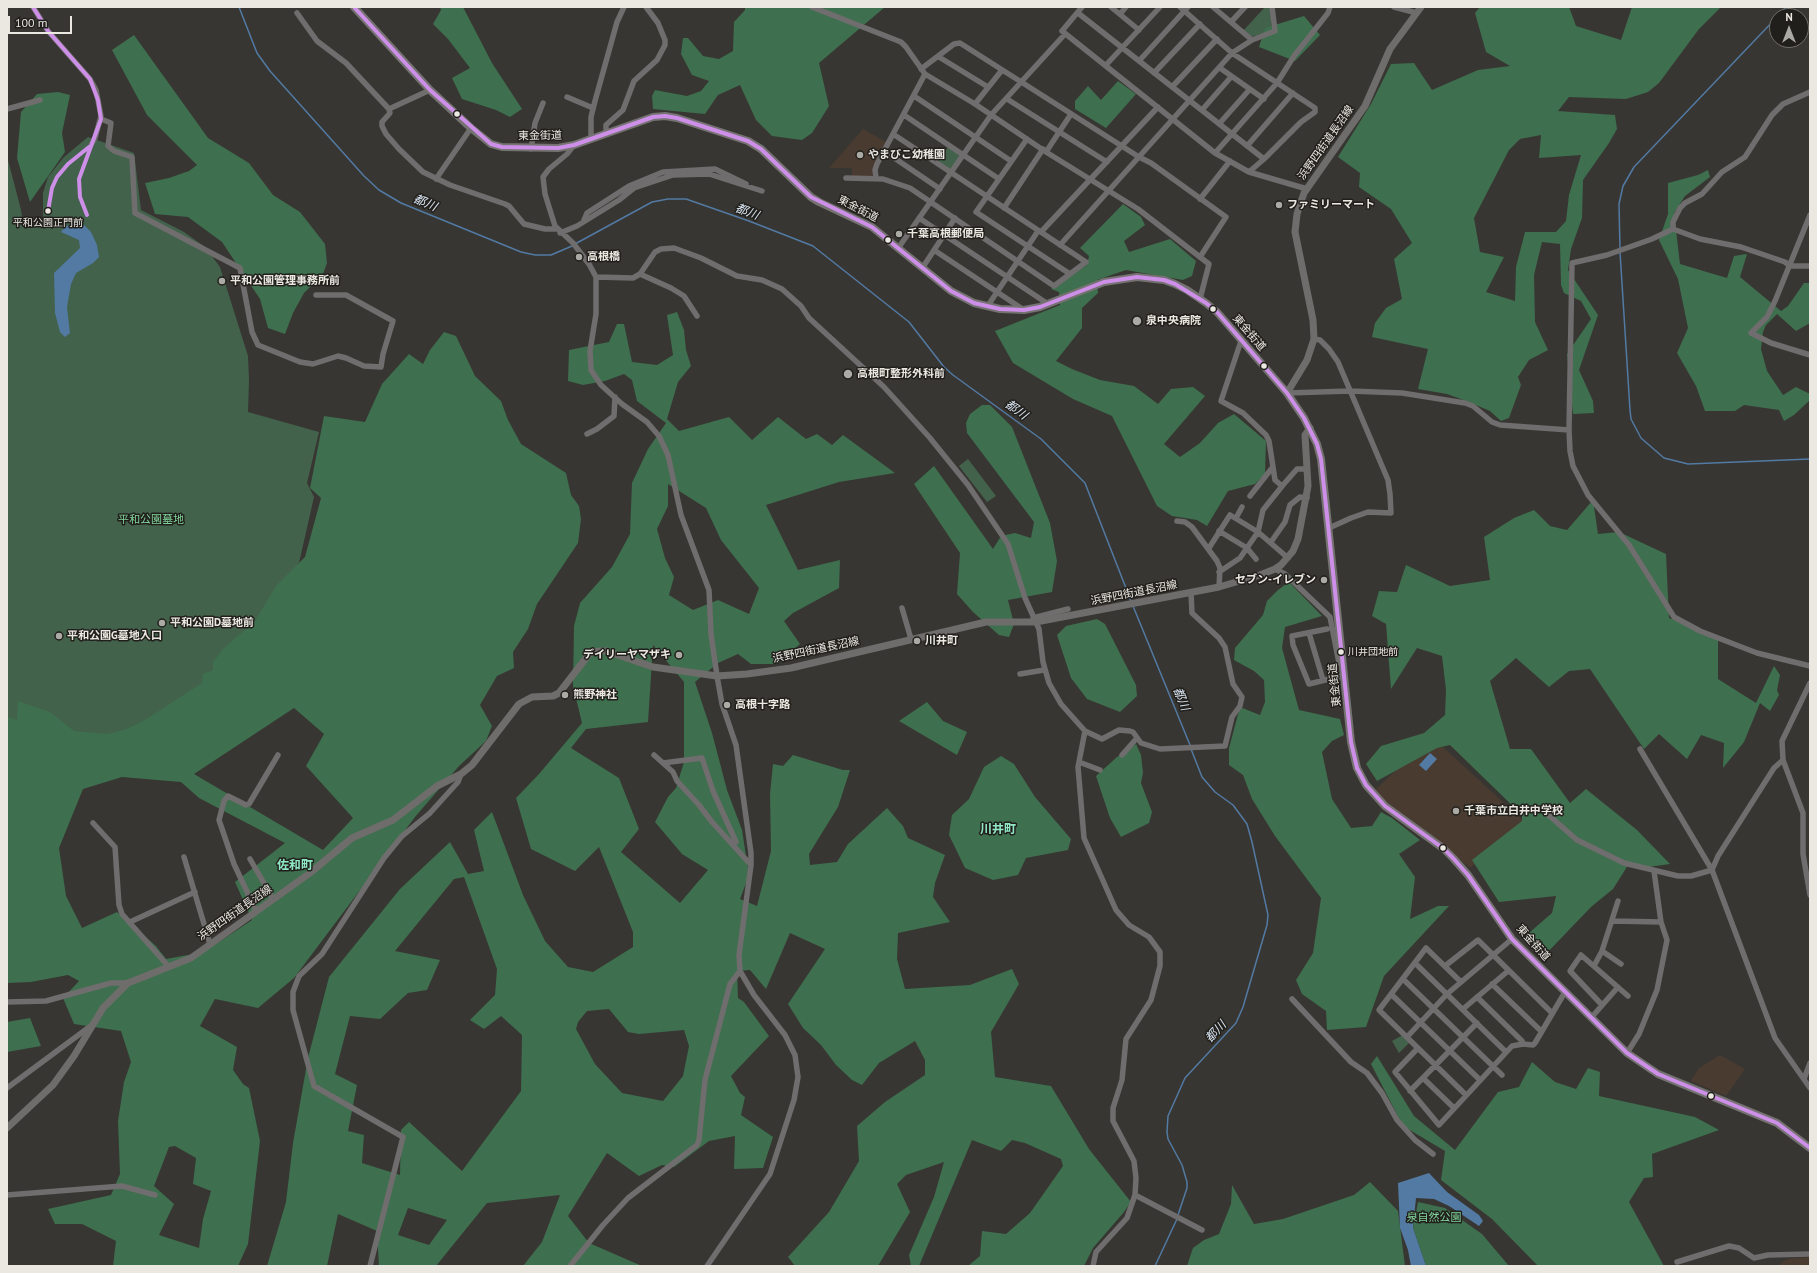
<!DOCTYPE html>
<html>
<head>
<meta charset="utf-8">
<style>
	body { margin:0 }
	#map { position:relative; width:1817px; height:1273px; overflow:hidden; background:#383632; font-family:"PT Sans",sans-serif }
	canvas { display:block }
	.frame { position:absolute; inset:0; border:8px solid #ebe8e2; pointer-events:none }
	.north { position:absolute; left:1769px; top:8px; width:40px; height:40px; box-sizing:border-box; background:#211f1b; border:1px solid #726f6b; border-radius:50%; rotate:0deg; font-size:11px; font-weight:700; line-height:16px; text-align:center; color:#ebe8e2 }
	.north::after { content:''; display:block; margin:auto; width:14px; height:18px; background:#acaaa4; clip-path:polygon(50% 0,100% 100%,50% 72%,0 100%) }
	.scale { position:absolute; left:8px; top:16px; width:64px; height:18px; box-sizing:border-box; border:2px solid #ebe8e2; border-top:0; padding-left:5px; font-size:12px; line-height:14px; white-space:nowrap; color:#ebe8e2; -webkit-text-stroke:3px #211f1b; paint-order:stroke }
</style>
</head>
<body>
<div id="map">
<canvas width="1817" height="1273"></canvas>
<div class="frame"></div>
<div class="north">N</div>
<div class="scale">100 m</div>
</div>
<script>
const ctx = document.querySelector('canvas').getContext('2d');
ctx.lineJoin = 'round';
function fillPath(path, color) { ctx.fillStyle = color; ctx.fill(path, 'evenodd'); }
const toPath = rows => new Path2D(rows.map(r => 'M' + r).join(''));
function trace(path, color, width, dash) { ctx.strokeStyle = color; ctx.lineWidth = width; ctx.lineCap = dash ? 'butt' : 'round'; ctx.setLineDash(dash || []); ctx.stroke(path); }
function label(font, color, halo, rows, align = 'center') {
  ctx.font = font + ' "PT Sans","Noto Sans JP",sans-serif'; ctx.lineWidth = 3; ctx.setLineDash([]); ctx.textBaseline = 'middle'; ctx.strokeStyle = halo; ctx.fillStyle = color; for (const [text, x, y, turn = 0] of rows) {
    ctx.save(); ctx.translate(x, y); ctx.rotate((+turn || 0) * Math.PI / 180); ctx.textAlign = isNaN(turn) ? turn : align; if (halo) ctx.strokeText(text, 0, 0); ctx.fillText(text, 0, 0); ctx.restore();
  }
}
fillPath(toPath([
	[863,129,888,143,871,178,852,177,852,168,829,168],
	[1432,737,1527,824,1470,868,1446,847,1382,799,1375,790],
	[1720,1055,1745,1069,1726,1096,1691,1081,1699,1068],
	[1810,1257,1810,1266,1778,1266,1783,1261,1789,1259]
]), '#493b30');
fillPath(toPath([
	[1265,7,1270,7,1272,31,1250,37,1243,31],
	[88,137,134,153,141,210,184,232,205,247,220,267,248,356,249,380,248,412,319,432,307,483,314,497,299,563,206,687,74,783,7,980,7,156,21,210,23,224,43,223,43,193,48,177,64,157],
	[948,147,962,156,951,171,938,162],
	[968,459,996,496,987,502,959,466],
	[1403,1035,1410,1042,1399,1053,1392,1041]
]), '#43624c');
fillPath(toPath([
	[440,7,463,7,492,63,522,109,510,117,496,110,462,99,452,78,470,68,448,39,433,24,441,10],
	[745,7,885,7,819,63,829,106,812,133,802,140,772,136,756,120,740,85,718,95,705,114,653,109,652,96,655,90,687,96,701,91,709,81,692,75,681,54,683,38,688,38,703,56,719,59,733,51,734,22,745,10],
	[1480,7,1569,7,1576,26,1621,40,1632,7,1721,7,1699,29,1659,83,1648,92,1626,99,1569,97,1558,111,1615,115,1617,129,1609,143,1583,180,1582,218,1571,249,1568,270,1598,315,1579,370,1593,401,1594,413,1573,414,1567,354,1591,319,1581,301,1564,293,1561,285,1560,244,1542,242,1534,275,1535,322,1548,350,1529,360,1518,377,1521,385,1509,418,1501,421,1490,411,1469,402,1447,394,1418,389,1428,349,1372,337,1375,323,1386,308,1402,299,1394,259,1412,243,1391,209,1359,187,1360,173,1338,157,1371,104,1391,64,1414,63,1432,90,1478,70,1510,66,1486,52,1475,13],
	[1541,135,1539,158,1581,155,1569,195,1566,221,1556,232,1525,232,1516,267,1515,301,1486,292,1504,257,1480,252,1474,218,1509,150,1520,139],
	[1304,16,1320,35,1295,61,1259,47,1265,28],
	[134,35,208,138,249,163,273,195,300,212,325,244,327,263,323,274,304,293,293,313,285,334,268,328,260,299,222,242,188,217,155,214,145,183,169,178,189,171,197,165,147,115,112,50],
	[1118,81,1136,94,1106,128,1075,109,1075,101,1088,86,1101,100],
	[58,92,70,95,62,133,65,152,30,202,17,158,21,112,37,94],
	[1708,170,1710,177,1685,196,1674,213,1680,264,1727,278,1734,256,1747,254,1740,277,1781,311,1788,306,1804,283,1810,283,1810,323,1796,331,1777,314,1766,325,1763,332,1761,349,1767,371,1783,395,1796,387,1810,394,1810,400,1794,415,1784,421,1779,410,1744,405,1735,411,1705,411,1696,386,1677,353,1688,328,1678,279,1659,240,1668,214,1668,183,1698,175],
	[1123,204,1141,217,1145,225,1124,241,1129,252,1170,239,1196,261,1192,276,1183,280,1126,270,1097,280,1098,293,1082,308,1082,328,1056,361,1072,369,1100,380,1134,386,1158,404,1171,389,1193,387,1205,396,1164,444,1180,457,1200,443,1218,423,1234,414,1266,441,1265,474,1255,484,1228,491,1207,526,1197,520,1172,516,1157,506,1112,416,1073,399,1013,363,995,331,1060,305,1059,292,1051,289,1087,265,1089,256,1080,248],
	[677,312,684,330,686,350,691,366,678,382,667,419,679,431,729,417,752,440,778,417,806,439,817,434,832,445,843,435,895,473,839,482,766,505,798,570,840,560,839,588,793,613,784,621,800,644,777,664,751,664,738,654,718,663,695,682,712,733,727,790,742,830,749,875,740,899,757,906,771,851,770,794,773,764,783,766,793,755,843,770,850,770,838,807,809,854,810,865,837,862,848,844,887,808,903,826,908,838,945,855,935,883,933,897,950,922,898,933,897,959,905,989,970,985,1012,969,1019,984,991,1032,995,1077,1051,1086,1089,1149,1131,1202,1124,1212,1093,1248,1084,1266,968,1266,980,1256,982,1231,1006,1234,1030,1213,1063,1166,1061,1159,1025,1143,1012,1140,1001,1151,972,1140,919,1266,911,1266,909,1255,934,1197,944,1162,906,1175,897,1184,910,1212,878,1266,795,1266,788,1257,829,1212,859,1161,857,1126,885,1102,925,1075,925,1060,915,1041,879,1063,862,1085,852,1080,836,1065,821,1045,803,1028,788,1004,825,949,790,933,766,989,750,970,737,971,738,998,744,1002,769,1036,731,1076,740,1093,745,1097,741,1115,773,1137,763,1168,734,1169,735,1136,709,1141,674,1167,662,1165,639,1176,607,1153,568,1216,589,1243,642,1266,523,1266,542,1242,560,1195,487,1203,436,1266,379,1266,377,1231,338,1214,327,1266,267,1266,286,1202,293,1143,308,1058,329,977,400,889,450,842,468,874,484,871,474,830,492,812,523,895,545,941,568,967,593,972,633,947,633,932,599,847,575,871,531,849,516,798,539,774,582,723,573,686,574,626,580,603,612,567,630,534,632,483,648,449,666,423,637,401,632,380,624,374,605,381,583,385,568,381,569,350,609,342,617,324,624,324,632,362,657,365,673,355,667,315],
	[668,484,706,508,721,540,759,588,749,614,718,600,693,610,669,595,674,577,665,558,657,529,668,506],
	[653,645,684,682,684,762,676,788,668,797,655,822,682,854,708,870,680,903,621,852,639,829,619,778,571,748,586,729,648,722],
	[464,877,497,969,495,995,470,1020,484,1029,501,1016,522,1035,521,1091,462,1171,409,1122,401,1130,400,1175,362,1163,364,1135,348,1131,357,1085,335,1074,350,1016,380,1019,408,993,427,990,440,960,395,951,454,879],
	[609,1009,628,1032,639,1034,684,1030,689,1046,683,1076,663,1101,622,1093,595,1064,576,1029,578,1022,587,1011],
	[408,1208,447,1220,429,1245,398,1235],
	[444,332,456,336,475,376,501,401,508,420,521,444,566,473,571,495,579,506,581,519,578,543,537,604,528,629,513,652,514,668,497,676,480,705,492,726,486,741,459,766,415,817,294,978,258,1008,215,999,200,1026,237,1047,233,1070,243,1084,249,1088,260,1141,248,1244,238,1266,113,1266,116,1241,82,1224,55,1224,48,1209,111,1195,120,1174,118,1121,124,1082,131,1062,121,1031,74,1024,63,998,79,981,68,975,31,982,7,983,7,717,17,720,18,701,50,712,74,731,107,734,124,730,145,720,202,683,203,674,213,670,213,662,223,649,255,621,276,586,305,557,321,498,310,488,324,416,365,422,382,384,409,354,423,364,430,350],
	[294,708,324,734,306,766,353,818,323,850,194,774],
	[122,777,181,782,199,798,285,843,235,882,252,920,204,952,166,959,156,946,117,912,82,928,66,896,59,848,83,789],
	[175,1146,196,1158,193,1184,211,1191,203,1219,199,1248,159,1235,174,1204,154,1186,169,1147],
	[982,405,990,405,1012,427,1050,523,1057,561,1052,592,1008,600,1014,624,1009,637,999,635,973,612,957,594,960,553,914,484,934,466,993,549,1001,536,1015,533,1031,538,1034,522,967,433,966,423,970,414],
	[1593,500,1598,534,1619,532,1666,554,1669,618,1718,636,1718,679,1756,703,1774,666,1780,675,1777,690,1779,695,1770,711,1760,703,1744,742,1723,768,1724,743,1701,735,1687,759,1659,734,1644,749,1590,669,1569,671,1549,687,1516,658,1490,681,1510,749,1531,749,1570,803,1586,789,1637,830,1670,864,1648,867,1630,862,1613,889,1591,907,1543,957,1522,939,1552,913,1556,896,1499,902,1472,860,1522,821,1522,815,1450,745,1437,748,1377,781,1366,764,1381,746,1424,733,1445,715,1446,690,1442,656,1417,648,1391,689,1386,624,1372,616,1379,591,1397,592,1406,565,1450,586,1490,580,1484,537,1514,518,1534,510,1550,526,1567,530],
	[1289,582,1322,616,1285,627,1282,648,1299,710,1340,719,1344,735,1332,741,1322,752,1332,799,1351,828,1372,826,1381,812,1392,818,1420,840,1399,854,1415,877,1410,919,1438,906,1460,906,1449,906,1384,976,1366,1027,1327,1030,1326,1011,1302,994,1296,980,1313,953,1321,898,1275,836,1252,799,1243,775,1229,765,1229,748,1240,707,1260,715,1265,702,1264,680,1254,671,1234,660,1235,648,1263,615,1267,601,1278,590],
	[1097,619,1105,624,1136,685,1137,696,1120,712,1087,699,1071,678,1057,635,1066,626],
	[927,702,943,721,967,732,957,755,899,721],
	[1136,744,1141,755,1143,773,1141,783,1152,812,1149,823,1121,837,1110,818,1096,776,1117,757],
	[1001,756,1014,764,1035,797,1071,839,1068,850,1026,858,1018,875,993,880,965,868,949,835,952,815,969,799,984,767],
	[30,1018,41,1046,7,1052,7,1022],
	[1377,1056,1414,1116,1455,1150,1498,1092,1519,1087,1532,1062,1555,1082,1576,1089,1588,1068,1600,1072,1599,1096,1695,1117,1719,1130,1652,1154,1653,1177,1644,1178,1629,1202,1664,1266,1538,1266,1492,1219,1441,1180,1445,1151,1403,1126,1371,1064],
	[1370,1182,1398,1211,1405,1266,1187,1266,1193,1248,1204,1240,1219,1234,1231,1204,1232,1185,1254,1224,1283,1219,1354,1195],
	[1418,1202,1445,1208,1482,1234,1509,1266,1426,1266,1413,1228]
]), '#3e6f4e');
fillPath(toPath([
	[76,223,83,224,91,232,97,245,99,257,93,263,76,273,71,284,67,307,70,333,65,337,60,332,55,313,54,273,80,248,79,240,61,232,66,226],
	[1430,753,1437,759,1426,771,1419,765],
	[1429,1173,1447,1192,1479,1215,1483,1221,1479,1226,1449,1206,1434,1199,1416,1198,1413,1228,1426,1266,1411,1266,1408,1250,1400,1228,1398,1183]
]), '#527aa3');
trace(toPath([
	[239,7,257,53,270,71,364,176,379,190,401,203,521,252,535,255,551,255,572,246],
	[1778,16,1786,7],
	[575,244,652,202,668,199,686,199,749,221,813,246,909,322,944,367,953,375,1041,439,1085,483,1131,601],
	[1620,249,1619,204,1623,186,1634,167,1777,17],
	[1620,252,1630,410,1631,419,1641,438,1664,458,1688,464,1810,459],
	[1133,606,1190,745],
	[1178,1215,1187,1188,1187,1182,1182,1165,1168,1139,1167,1132,1168,1116,1185,1078,1236,1023,1243,1007,1267,925,1268,915,1252,842,1247,824,1233,805,1215,792,1202,777,1191,749],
	[1155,1266,1177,1219]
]), '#527aa3', 1.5);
trace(toPath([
	[33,7,48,31,90,79,96,90,101,116,95,138,91,145],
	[812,7,901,42,906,47,925,74,975,104,1046,152,1138,209,1209,264,1200,299],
	[1082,7,1062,31,1215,153,1249,172,1307,189],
	[1111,7,1139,30],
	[1180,7,1232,53,1315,108,1315,112,1301,122,1264,159,1249,172],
	[1213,7,1252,40],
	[1394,7,1417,13],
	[297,13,317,41,346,63,389,109,390,113,382,122,382,126,386,134,399,149,423,172,450,185,505,204,509,206,524,224,545,229,556,229],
	[1078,13,1264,159],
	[1120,14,1126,7],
	[1231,22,1245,7],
	[939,57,988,87],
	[1139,61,1188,7],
	[1106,65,1160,7],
	[1220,68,1264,99],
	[921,69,954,44,960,43,1139,157,1151,163,1226,217,1200,257],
	[1154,73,1200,24],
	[1172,87,1217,39],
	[914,96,1011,161],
	[567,97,593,108],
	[1007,99,1107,162],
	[975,104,1002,70],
	[7,109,40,100],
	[389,109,430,90],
	[1202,110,1231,77],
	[904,115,999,179],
	[101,119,111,123,108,146,114,151,132,157,135,213,240,268,252,332,258,345,300,362,313,364,338,356,346,358,364,366,381,367,383,354,393,321,346,295,316,295],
	[1219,124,1250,89],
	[606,134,606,125,623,110,634,81,657,60,665,45,665,40,658,23,646,7],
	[591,139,591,117,595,101,617,22,624,7],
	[1027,139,976,212,1070,274],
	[574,145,567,154,549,169,543,177,545,194,555,226,573,243,589,264,596,277,596,314,590,351,591,370,601,385,622,404,647,422,659,436,668,455,681,515,709,590,711,634,717,676,722,704,736,745,751,853,751,865,739,955,740,971,754,995,785,1035,795,1055,798,1077,794,1100,770,1174,707,1266],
	[1247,146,1293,93],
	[531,149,535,123,543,103],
	[884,151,940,189],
	[1046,152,1071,114],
	[1215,153,1277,83,1294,56,1328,13,1330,7],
	[846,178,883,179,910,188,1054,286,1086,262,893,134],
	[876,178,875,170,877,164,925,74],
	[436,179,471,128],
	[1200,199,1230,161],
	[1004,208,1043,149],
	[1810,215,1775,301,1767,317,1751,333,1771,343,1810,355],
	[919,218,1048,304],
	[584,220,587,213,629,186,663,172,715,169,746,184],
	[1673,229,1673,222,1680,208,1685,203,1702,194,1722,172,1745,157,1772,115,1783,104,1810,92],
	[1041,232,1158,107],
	[560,233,577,226,619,200,634,188,673,175,709,174,762,191],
	[1060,245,1232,53,1252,40,1275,31,1272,7],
	[899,247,991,115,1065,34],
	[934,250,1024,310],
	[1810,266,1790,266,1785,262,1741,247,1700,239,1673,229,1652,239,1607,255,1572,263,1569,430,1570,451,1573,466,1588,495,1629,545,1674,617,1700,631,1757,653,1810,666],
	[923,267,955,218],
	[640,274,671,288,684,296,697,316],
	[596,277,633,278,640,274,655,252,661,249,674,248,701,258,737,276,762,280,782,289,801,306,809,318,884,387,930,438,968,485,1008,544,1025,598,1039,629,1043,662,1049,683,1061,704,1085,731,1078,767,1084,838,1116,910,1129,925,1149,937,1160,952,1160,966,1151,1000,1126,1039,1122,1080,1113,1108,1113,1121,1134,1161,1136,1178,1135,1195,1127,1218,1096,1252,1093,1266],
	[987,307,1038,231],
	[1314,339,1320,340,1329,349,1338,362,1388,480,1390,494,1391,513,1368,512,1351,518,1329,528],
	[1241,341,1221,401,1243,413,1266,435,1269,441,1275,480,1282,486],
	[1287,393,1350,391,1402,393,1465,403,1473,406,1492,422,1500,425,1569,430],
	[587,434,597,429,614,416,615,397],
	[1250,496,1272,468],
	[1236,518,1242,507],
	[1177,521,1185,522,1192,527,1217,561,1220,568,1219,587],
	[1219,531,1247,548,1256,559],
	[1271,542,1285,522,1290,505,1300,497,1307,498],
	[1209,548,1230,515,1258,532,1288,558],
	[1275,569,1285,574,1330,617,1339,663],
	[1219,572,1240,558,1258,532,1263,510,1283,485,1297,469,1307,469],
	[902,608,911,639],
	[1033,618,1068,609],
	[1327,629,1292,636,1293,645,1309,684,1345,675],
	[1309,633,1323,680],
	[1020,674,1044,670],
	[1810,683,1782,741,1783,760,1803,813,1803,854,1810,895],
	[1085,731,1102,739,1119,730,1130,731,1133,732,1141,743,1160,749,1225,746,1232,717,1240,706,1242,697,1233,684,1225,647,1219,638,1192,613,1191,593],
	[1640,749,1712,870,1775,1038,1810,1088],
	[654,755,673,772,677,781,699,805,712,822,751,865],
	[1122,755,1137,738],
	[1079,762,1100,770],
	[663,763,702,758,713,791,736,842],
	[1545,812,1577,840,1624,863,1678,876,1691,876,1712,870,1718,856,1774,768,1783,760],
	[93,823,115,847,119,905,122,914,169,967],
	[184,857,210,944],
	[250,859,273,899],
	[256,911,234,864,219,820,224,801,228,796,246,805,249,804,278,755],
	[1612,921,1661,922],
	[130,922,195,892],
	[1602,951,1621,964],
	[1415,963,1506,1052],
	[1445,966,1478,940,1552,1013],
	[1594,966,1602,951,1618,901],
	[1403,979,1502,1075],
	[1461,982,1426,948,1379,1010,1466,1095],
	[1492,984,1541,1031],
	[1391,994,1480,1080],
	[1477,997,1522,1041,1523,1044],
	[1292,999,1351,1062,1367,1073,1382,1093,1397,1120,1415,1140,1433,1154],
	[7,1002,46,1001,111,983,128,983],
	[1602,1005,1570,971,1581,955,1628,996],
	[1463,1009,1508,971],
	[1591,1018,1618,987],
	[1407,1037,1447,994,1512,939],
	[1418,1048,1395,1072,1439,1125,1512,1046,1523,1044,1533,1045,1535,1043,1565,992],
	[1627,1053,1639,1034,1657,990,1667,940,1661,922,1654,871],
	[1423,1078,1454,1108],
	[1804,1079,1810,1063],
	[7,1088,92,1025],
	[1410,1091,1477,1023],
	[7,1195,122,1186,155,1195],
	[1135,1195,1202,1230],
	[1677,1262,1729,1246,1739,1248,1754,1258,1768,1255,1810,1254],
	[370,1266,403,1137,314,1086,293,1010,293,992,299,976,322,954,384,858,402,836,430,813,458,782,461,774],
	[570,1266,603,1225,628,1198,697,1145,699,1140,705,1080,730,984,740,971]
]), '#6f6d6d', 5.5);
trace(toPath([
	[1287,393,1307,360,1314,339,1313,320,1295,232,1297,214,1304,193,1365,106,1390,49,1421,7],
	[7,1128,53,1085,74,1056,103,1008,128,983,191,958,310,873,352,838,393,820,437,786,461,774,472,765,519,704,532,697,553,696,559,693,590,653,600,651,606,651,653,667,717,676,747,674,791,668,986,622,1036,622,1219,587,1260,575,1275,569,1281,565,1293,551,1298,539,1308,486,1305,435,1310,428]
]), '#6f6d6c', 7);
trace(toPath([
	[354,7,430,90,471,128,491,144,502,147,558,148,574,145,653,117,665,116,677,118,748,141,761,149,811,197,819,202,872,227,951,291,974,303,1000,309,1024,310,1040,307,1104,282,1137,277,1164,280,1175,284,1187,290,1206,303,1217,312,1287,393,1304,418,1317,444,1321,459,1351,742,1357,768,1366,785,1385,806,1444,849,1453,858,1468,875,1512,939,1627,1053,1658,1074,1777,1123,1810,1148]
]), '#757272', 8);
trace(toPath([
	[33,7,48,31,90,79,98,100,101,119,79,179,80,197,87,215],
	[354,7,430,90,491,144,502,147,558,148,574,145,653,117,665,116,677,118,748,141,761,149,811,197,872,227,951,291,974,303,1000,309,1024,310,1040,307,1104,282,1137,277,1164,280,1175,284,1206,303,1217,312,1287,393,1304,418,1317,444,1321,459,1351,742,1357,768,1366,785,1385,806,1444,849,1453,858,1468,875,1512,939,1627,1053,1658,1074,1777,1123,1810,1148],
	[48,211,52,188,57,177,68,164,89,147]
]), '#ce8fe9', 4);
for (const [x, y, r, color] of [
	[457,114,3.5,"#ebe8e2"],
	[860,155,4,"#acaaa4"],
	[1279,205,4,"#acaaa4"],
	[48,211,3.5,"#ebe8e2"],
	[899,234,4,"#acaaa4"],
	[888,240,3.5,"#ebe8e2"],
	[579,257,4,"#acaaa4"],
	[222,281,4,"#acaaa4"],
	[1213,309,3.5,"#ebe8e2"],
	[1137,321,5,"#acaaa4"],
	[1264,366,3.5,"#ebe8e2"],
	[848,374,5,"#acaaa4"],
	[1324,580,4,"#acaaa4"],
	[162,623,4,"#acaaa4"],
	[59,636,4,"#acaaa4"],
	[917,641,4,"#acaaa4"],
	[1341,652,3.5,"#ebe8e2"],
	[679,655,4,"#acaaa4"],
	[565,695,4,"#acaaa4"],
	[727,705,4,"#acaaa4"],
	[1456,811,4,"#acaaa4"],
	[1443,848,3.5,"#ebe8e2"],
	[1711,1096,3.5,"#ebe8e2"]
]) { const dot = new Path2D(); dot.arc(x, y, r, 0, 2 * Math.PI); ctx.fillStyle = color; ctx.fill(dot); trace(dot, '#211f1b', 1.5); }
label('10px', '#ebe8e2', '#211f1b', [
	["平和公園正門前",48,223],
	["川井団地前",1348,652,"left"]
]);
label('11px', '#ebe8e2', '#211f1b', [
	["東金街道",540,136,-1],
	["浜野四街道長沼線",1326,143,-55],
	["東金街道",858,209,27],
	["東金街道",1249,333,49],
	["浜野四街道長沼線",1134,593,-11],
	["浜野四街道長沼線",816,650,-12],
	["東金街道",1335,685,-96],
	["浜野四街道長沼線",235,913,-35],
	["東金街道",1533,943,48]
]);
label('bold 11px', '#ebe8e2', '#211f1b', [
	["やまびこ幼稚園",868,155],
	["ファミリーマート",1287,205],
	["千葉高根郵便局",907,234],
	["高根橋",587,257],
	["平和公園管理事務所前",230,281],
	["泉中央病院",1146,321],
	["高根町整形外科前",857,374],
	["セブン-イレブン",1316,580,"right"],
	["平和公園D墓地前",170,623],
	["平和公園G墓地入口",67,636],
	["川井町",925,641],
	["デイリーヤマザキ",671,655,"right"],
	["熊野神社",573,695],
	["高根十字路",735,705],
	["千葉市立白井中学校",1464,811]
], 'left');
label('11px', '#81d59c', '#211f1b', [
	["平和公園墓地",151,520],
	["泉自然公園",1434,1218]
]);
label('italic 12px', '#d9e5f3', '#211f1b', [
	["都川",425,203,23],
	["都川",747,212,21],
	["都川",1016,410,36],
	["都川",1181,699,68],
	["都川",1216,1032,-47]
]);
label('bold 12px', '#8fe8c5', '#211f1b', [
	["川井町",998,830],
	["佐和町",295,866]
]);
</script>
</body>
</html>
